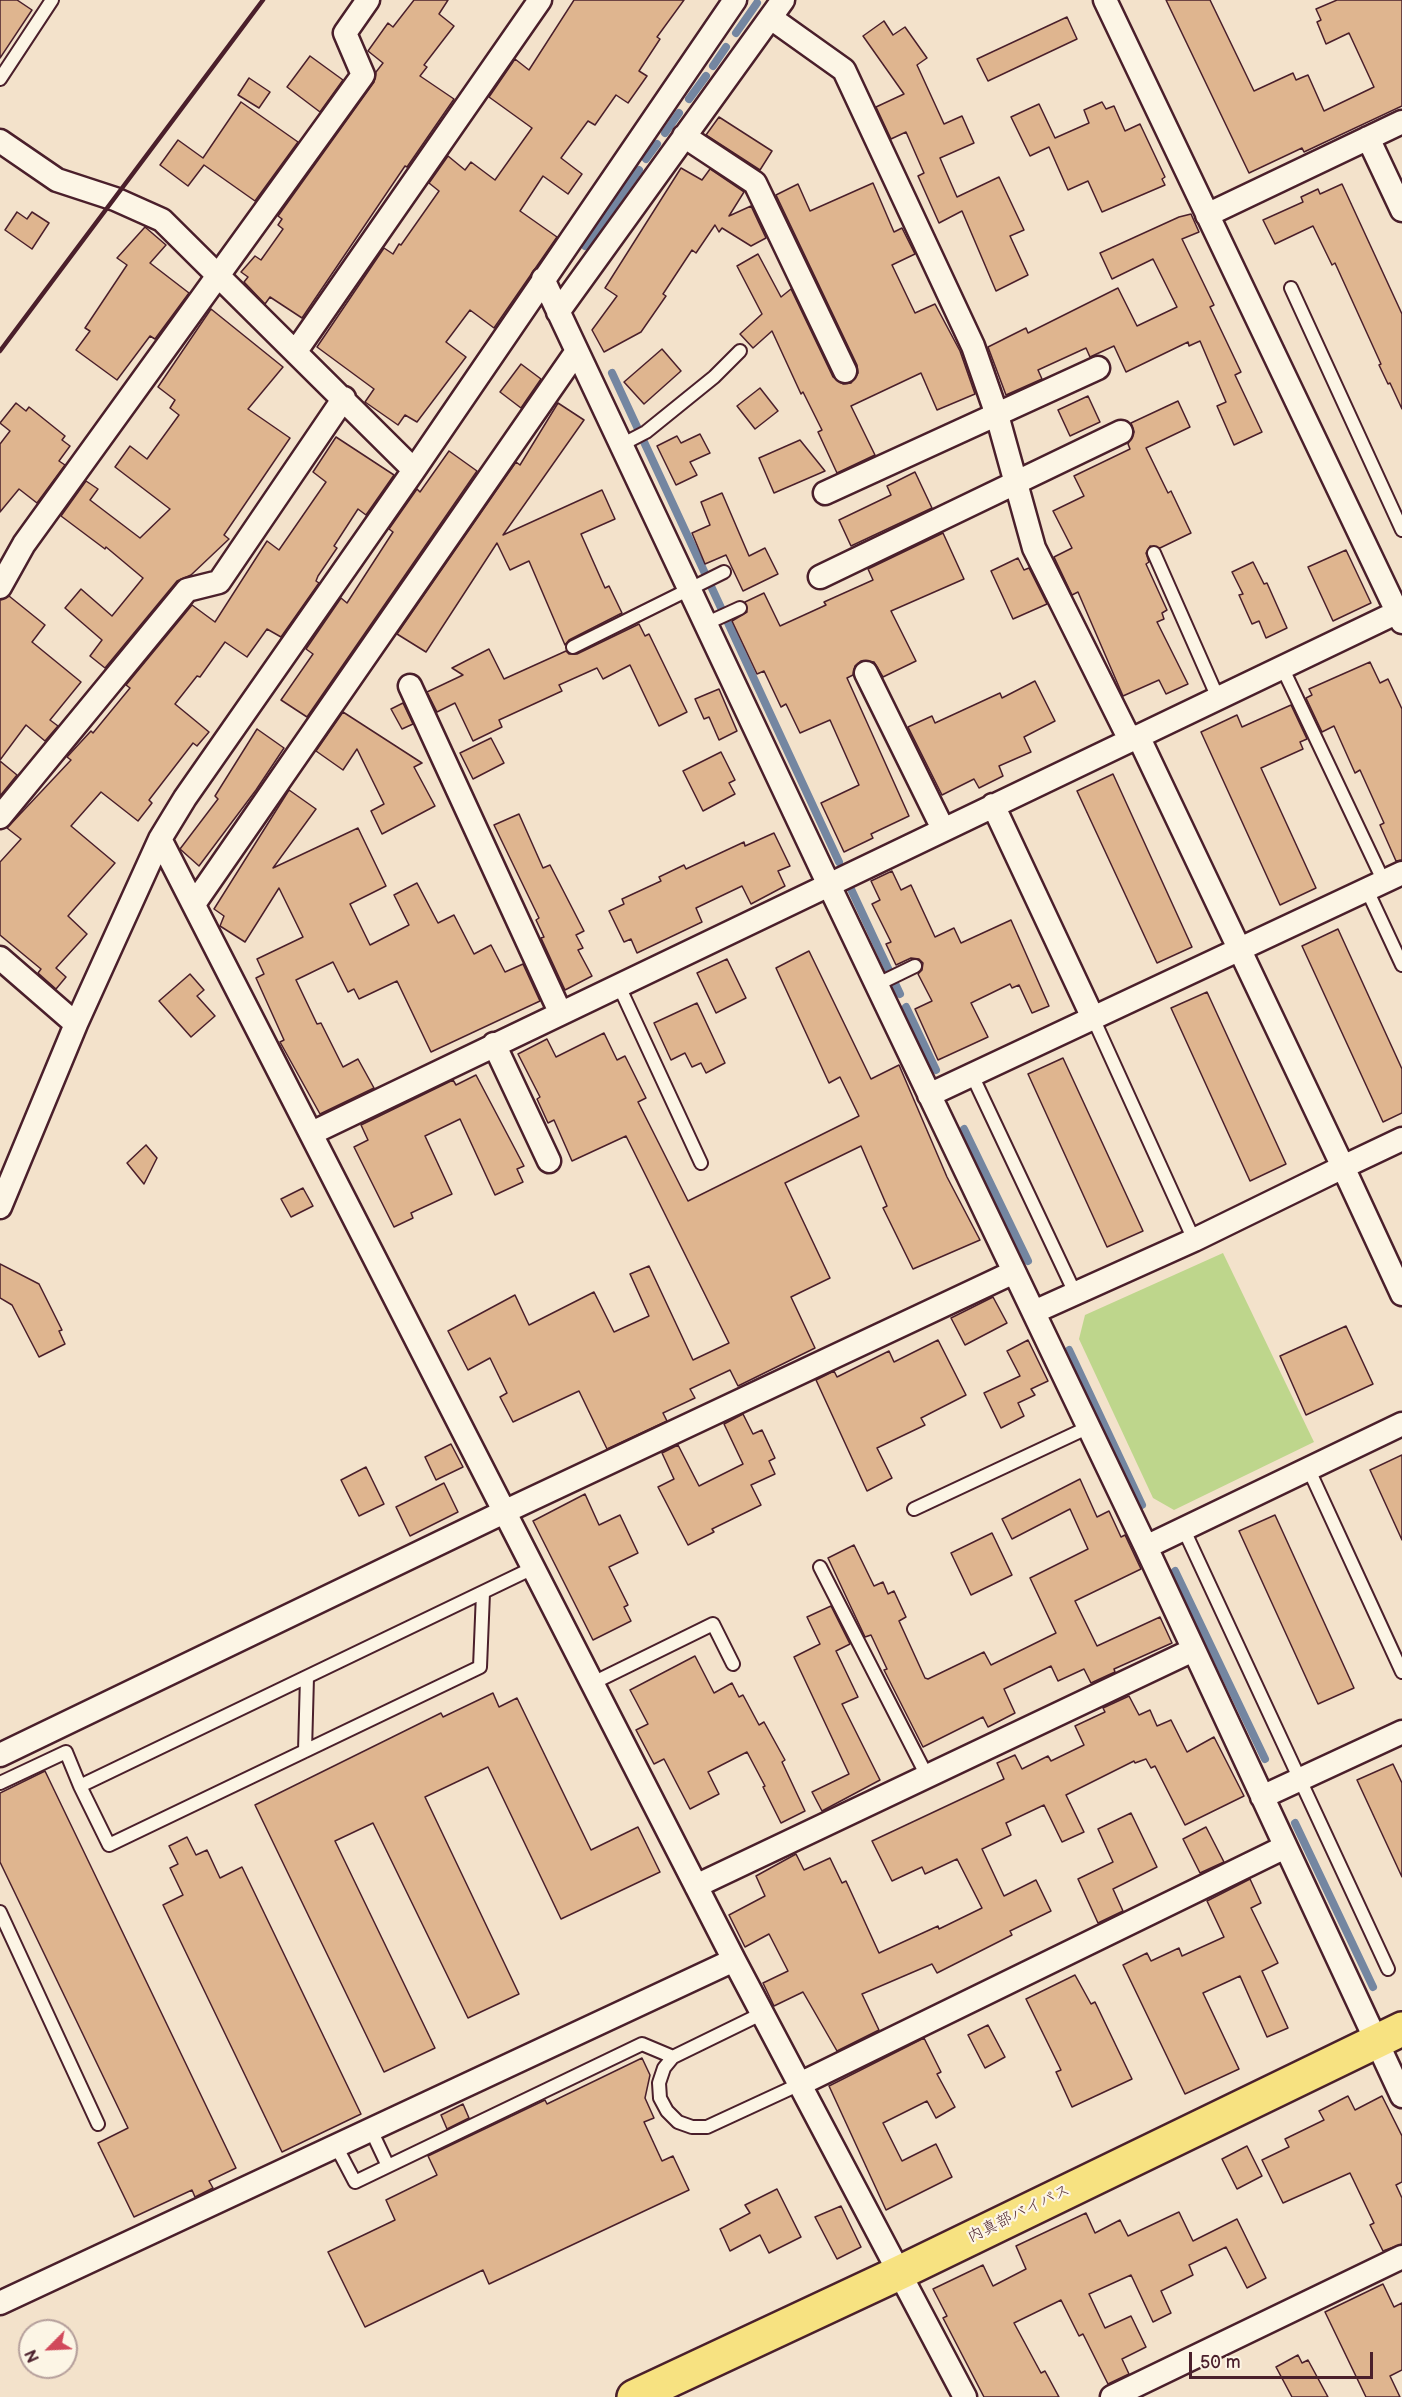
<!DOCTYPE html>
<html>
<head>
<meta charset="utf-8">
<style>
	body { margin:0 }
	#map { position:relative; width:1402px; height:2397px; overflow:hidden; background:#f3e2cb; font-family:"Balsamiq Sans",sans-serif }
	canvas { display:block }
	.north { position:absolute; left:18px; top:2319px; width:60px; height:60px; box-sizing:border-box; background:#fcf5e5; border:2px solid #b59f9b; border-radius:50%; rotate:246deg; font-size:16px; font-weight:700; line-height:24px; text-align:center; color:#4a1f2b }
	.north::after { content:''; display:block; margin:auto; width:21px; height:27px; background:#d1495b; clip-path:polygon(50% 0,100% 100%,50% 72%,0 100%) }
	.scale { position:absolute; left:1189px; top:2352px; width:184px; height:27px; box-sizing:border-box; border:3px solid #4a1f2b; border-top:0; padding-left:8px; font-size:18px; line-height:21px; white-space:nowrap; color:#4a1f2b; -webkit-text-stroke:4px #fcf5e5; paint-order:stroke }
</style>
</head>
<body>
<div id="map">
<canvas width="1402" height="2397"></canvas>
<div class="north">N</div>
<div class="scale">50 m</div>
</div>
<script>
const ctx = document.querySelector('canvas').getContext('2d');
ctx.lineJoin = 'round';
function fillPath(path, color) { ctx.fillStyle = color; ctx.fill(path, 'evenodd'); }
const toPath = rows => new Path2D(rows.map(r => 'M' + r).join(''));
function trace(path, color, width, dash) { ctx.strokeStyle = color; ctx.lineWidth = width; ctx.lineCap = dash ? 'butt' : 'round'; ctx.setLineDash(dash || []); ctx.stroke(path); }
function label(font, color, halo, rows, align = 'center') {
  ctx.font = font + ' "Balsamiq Sans","Klee One",sans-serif'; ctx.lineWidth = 4.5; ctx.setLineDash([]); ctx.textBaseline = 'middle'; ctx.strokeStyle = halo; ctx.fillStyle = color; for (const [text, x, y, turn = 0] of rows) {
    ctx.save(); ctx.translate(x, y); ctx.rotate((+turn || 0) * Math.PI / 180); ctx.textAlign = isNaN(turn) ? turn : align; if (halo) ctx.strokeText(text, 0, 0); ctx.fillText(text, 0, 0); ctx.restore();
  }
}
fillPath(toPath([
	[1223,1253,1314,1442,1174,1510,1153,1498,1079,1339,1085,1315]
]), '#bed68c');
trace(toPath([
	[736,33,757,3],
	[713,66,726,47],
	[689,99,706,76],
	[665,133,679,113],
	[646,159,657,144],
	[585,246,639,170],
	[612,373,839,862],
	[850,887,900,994],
	[906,1007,936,1070],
	[964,1129,1028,1261],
	[1069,1350,1142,1505],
	[1175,1571,1265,1759],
	[1295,1823,1373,1987]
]), '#7486a1', 8);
const building = toPath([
	[0,0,17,0,32,10,0,58,0,0],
	[414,0,448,0,439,14,454,26,424,65,427,67,420,76,454,99,407,167,405,166,302,318,270,297,265,304,244,282,248,277,241,272,255,256,261,260,283,229,278,225,282,219,278,216,374,82,376,72,383,63,368,51,388,23,393,27,414,0],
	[574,0,684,0,657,37,660,39,639,71,647,76,628,103,616,95,595,125,588,121,561,158,582,174,568,194,543,176,520,211,557,237,494,328,470,310,446,342,466,357,417,422,405,415,398,425,365,402,374,389,317,347,384,248,393,254,399,244,401,245,439,191,429,183,448,156,465,170,471,162,495,180,532,128,489,97,515,59,529,70,574,0],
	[1166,0,1210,0,1254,91,1293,73,1296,80,1308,75,1324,111,1374,87,1349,33,1326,44,1317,22,1321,20,1316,9,1337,0,1402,0,1402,106,1304,152,1302,148,1249,173,1166,0],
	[1067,17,1077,39,988,81,977,59,1067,17],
	[884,21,893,35,905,27,927,58,917,65,944,124,962,116,974,143,940,158,957,197,999,177,1024,230,1010,236,1028,275,996,291,962,211,939,223,918,176,924,173,906,132,891,139,876,107,904,94,863,36,884,21],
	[310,56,343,80,320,112,287,87,310,56],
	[249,78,270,92,259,108,238,95,249,78],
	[241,102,298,142,255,201,204,165,188,186,160,165,178,140,203,158,241,102],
	[1102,102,1106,109,1114,106,1125,131,1140,124,1165,177,1162,179,1165,185,1102,212,1088,181,1068,190,1049,147,1030,156,1011,117,1039,104,1055,138,1089,123,1084,110,1102,102],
	[719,117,772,151,760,170,706,135,719,117],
	[681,168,702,180,710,169,744,192,729,216,751,206,766,238,751,246,722,228,719,232,715,225,696,253,692,250,663,294,666,296,641,332,604,352,592,330,617,296,605,288,681,168],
	[873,183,894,232,902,228,915,254,892,265,915,313,935,304,960,351,975,394,937,410,921,373,851,406,875,455,837,473,818,432,822,430,803,392,801,394,772,331,753,348,740,334,762,314,737,266,758,254,781,297,791,289,833,377,843,384,851,383,858,373,857,365,776,195,798,184,810,211,873,183],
	[1342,184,1402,314,1402,409,1390,383,1388,384,1379,365,1381,364,1335,263,1332,265,1313,226,1275,244,1263,220,1303,202,1301,197,1318,189,1320,194,1342,184],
	[17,212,27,219,32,212,49,223,32,249,5,230,17,212],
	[1191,214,1199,232,1182,239,1214,305,1210,307,1241,372,1235,375,1262,432,1234,445,1217,406,1226,402,1200,341,1189,346,1188,342,1126,372,1114,346,1090,357,1086,348,1038,370,1042,379,1006,395,988,347,1026,328,1028,333,1118,288,1137,326,1177,307,1153,259,1112,279,1100,253,1179,217,1191,214],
	[145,227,166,245,150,263,189,293,155,339,150,336,117,380,76,350,90,331,85,328,127,265,117,258,145,227],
	[211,309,283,367,248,409,290,438,224,535,229,539,191,575,177,581,105,668,90,656,102,640,65,608,81,589,112,616,143,578,106,547,105,549,61,516,86,481,98,489,90,500,140,538,170,509,115,467,130,446,147,459,179,415,170,408,175,400,158,387,211,309],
	[662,349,681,371,644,404,624,382,662,349],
	[521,364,541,379,521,408,500,392,521,364],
	[760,388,778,411,755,429,737,406,760,388],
	[1088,396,1100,422,1070,436,1058,410,1088,396],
	[1178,401,1190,427,1146,448,1168,493,1171,491,1191,533,1160,548,1150,546,1146,553,1149,562,1146,564,1167,610,1162,613,1164,619,1157,622,1188,684,1166,694,1159,680,1123,696,1078,592,1072,595,1054,557,1072,548,1053,511,1084,496,1074,476,1130,449,1128,444,1134,432,1131,423,1178,401],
	[16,403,26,411,29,407,65,436,62,440,70,446,59,461,65,465,37,503,19,489,0,512,0,444,10,431,0,423,16,403],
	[558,403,584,420,503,535,602,490,615,519,581,534,605,588,609,586,622,613,569,640,565,645,529,561,510,570,497,543,426,652,397,634,516,462,520,465,558,403],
	[700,434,710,453,690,462,697,475,676,485,657,446,677,436,681,443,700,434],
	[336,437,394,475,366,515,358,509,334,546,337,548,318,576,316,581,319,583,281,637,267,629,247,657,225,642,200,677,197,676,175,704,209,732,197,746,193,743,149,800,152,803,138,821,101,792,71,826,115,863,68,916,87,934,56,968,66,977,56,989,38,973,41,969,0,935,0,862,21,839,7,828,71,760,67,757,91,731,93,733,130,688,126,685,192,605,215,622,267,541,279,550,326,482,313,472,336,437],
	[800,440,825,471,774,493,759,458,800,440],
	[449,451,477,471,307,717,281,700,313,654,306,649,341,598,347,603,393,532,389,529,417,489,420,492,449,451],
	[915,472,932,508,851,546,839,520,891,495,887,486,915,472],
	[722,493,749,556,765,548,778,574,743,591,726,555,705,564,692,533,710,525,701,502,722,493],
	[943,533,964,579,891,611,916,661,883,677,874,662,861,661,855,666,853,675,847,678,909,816,871,834,873,838,844,852,821,803,859,785,830,720,800,733,786,704,781,707,764,671,757,674,732,621,747,612,745,602,764,593,780,626,826,605,824,602,873,580,868,569,943,533],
	[1346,550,1371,603,1333,621,1308,567,1346,550],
	[1018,558,1024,570,1029,568,1047,604,1013,619,991,571,1018,558],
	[1253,562,1264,584,1267,583,1287,628,1266,638,1259,621,1252,624,1239,595,1243,594,1232,572,1253,562],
	[9,596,45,625,32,642,81,682,50,720,58,726,45,741,26,725,0,760,0,600,9,596],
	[639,624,645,636,649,634,687,712,659,726,630,665,603,679,597,668,559,685,562,691,499,720,502,727,473,741,455,703,437,712,427,692,463,675,452,668,489,649,504,679,566,651,569,654,577,654,639,624],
	[1370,662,1380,683,1388,679,1402,709,1402,860,1396,861,1380,825,1384,823,1360,770,1355,773,1334,726,1322,732,1306,698,1312,695,1309,689,1370,662],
	[1035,681,1055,721,1024,737,1031,752,999,766,1003,776,979,788,974,779,942,795,908,727,932,716,935,723,1000,693,1002,698,1035,681],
	[719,689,737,731,719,740,709,717,704,719,695,699,719,689],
	[403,703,413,724,402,729,391,709,403,703],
	[1291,705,1307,739,1300,742,1303,749,1261,768,1316,888,1280,905,1201,732,1237,715,1242,727,1291,705],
	[343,712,422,763,414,767,435,806,382,834,371,811,384,804,357,749,343,770,316,751,343,712],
	[257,729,284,748,256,790,199,866,180,849,218,799,215,796,257,729],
	[491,738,504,763,473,779,460,753,491,738],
	[721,752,735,780,729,783,735,794,703,811,683,771,721,752],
	[0,761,17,775,0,796,0,761],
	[1113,774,1192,947,1157,963,1077,791,1113,774],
	[289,790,316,809,273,868,358,828,386,886,350,904,370,945,409,925,394,895,417,883,438,923,454,915,474,954,491,945,505,972,523,964,540,1001,431,1052,397,981,359,999,354,989,348,992,333,962,296,980,317,1024,321,1023,343,1067,358,1059,374,1088,320,1114,280,1042,284,1040,256,978,264,974,257,959,303,937,279,888,245,942,220,926,224,916,214,909,289,790],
	[519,814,543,868,550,865,584,931,576,935,583,948,578,950,592,976,565,990,541,938,544,937,536,920,539,918,494,825,519,814],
	[774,833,790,866,778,871,785,886,751,904,742,886,696,908,702,922,637,953,631,939,624,942,609,911,624,904,622,899,661,881,659,877,684,865,686,869,744,842,745,846,774,833],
	[892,871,901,890,911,885,935,937,954,928,961,943,1011,920,1049,1006,1032,1013,1019,985,1012,988,1010,984,971,1003,988,1037,938,1060,915,1009,932,1001,918,974,922,970,923,963,919,959,911,958,896,965,886,944,891,942,872,904,880,900,871,881,892,871],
	[1338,929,1402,1069,1402,1113,1383,1122,1302,946,1338,929],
	[809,951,871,1079,899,1065,947,1177,980,1240,913,1269,883,1208,887,1206,861,1146,785,1183,830,1278,791,1297,815,1348,738,1386,730,1370,690,1389,695,1398,663,1413,667,1421,607,1449,579,1391,513,1422,500,1397,507,1393,490,1358,468,1370,448,1331,515,1295,529,1325,594,1292,614,1332,649,1316,630,1274,649,1266,693,1360,729,1343,626,1136,572,1161,554,1120,548,1123,537,1099,540,1097,518,1054,547,1039,556,1057,604,1033,617,1060,625,1056,646,1098,638,1102,688,1201,859,1116,840,1077,829,1083,776,968,809,951],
	[727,959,746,998,716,1013,697,973,727,959],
	[190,974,204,990,197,996,215,1016,191,1037,159,1001,190,974],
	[1207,992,1286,1164,1250,1181,1171,1008,1207,992],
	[697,1003,725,1063,706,1073,701,1063,692,1067,685,1053,671,1060,654,1023,697,1003],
	[1063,1058,1143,1231,1107,1247,1028,1074,1063,1058],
	[476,1075,524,1166,517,1169,523,1182,495,1195,460,1119,425,1136,452,1194,411,1213,413,1218,394,1227,354,1147,368,1140,361,1125,453,1080,456,1085,476,1075],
	[146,1145,157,1158,144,1184,127,1163,146,1145],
	[303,1188,313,1206,291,1217,281,1199,303,1188],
	[0,1264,39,1284,62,1330,59,1331,65,1344,39,1357,12,1305,0,1298,0,1264],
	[993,1297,1007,1323,965,1345,951,1318,993,1297],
	[1346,1326,1373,1384,1306,1415,1280,1356,1346,1326],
	[938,1340,966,1395,921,1418,925,1425,877,1448,892,1478,867,1491,816,1380,834,1371,837,1377,889,1351,894,1362,938,1340],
	[1028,1340,1048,1381,1031,1389,1035,1395,1018,1403,1024,1416,1001,1428,984,1393,1020,1376,1007,1351,1028,1340],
	[743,1414,753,1434,762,1430,775,1458,769,1461,775,1474,751,1485,761,1505,712,1529,714,1532,688,1545,658,1487,674,1479,662,1453,678,1445,699,1486,743,1464,724,1424,743,1414],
	[451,1444,463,1467,436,1480,425,1457,451,1444],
	[1402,1455,1402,1540,1370,1470,1402,1455],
	[366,1467,384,1504,359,1516,341,1480,366,1467],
	[1080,1479,1097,1517,1109,1511,1121,1537,1125,1535,1141,1569,1075,1601,1097,1646,1160,1617,1172,1643,1114,1669,1115,1672,1091,1683,1084,1669,1058,1681,1051,1666,1004,1689,1015,1713,988,1727,983,1717,923,1747,884,1670,887,1669,871,1635,865,1637,828,1558,854,1545,874,1586,883,1582,888,1594,894,1591,906,1617,899,1621,925,1678,928,1679,984,1652,991,1665,1056,1633,1030,1578,1088,1549,1070,1509,1012,1539,1002,1519,1080,1479],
	[444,1483,458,1512,410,1536,396,1507,444,1483],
	[585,1494,599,1525,620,1515,638,1553,609,1567,628,1605,624,1607,631,1621,593,1640,533,1521,585,1494],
	[1275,1515,1354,1688,1318,1704,1239,1531,1275,1515],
	[992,1533,1012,1575,971,1595,951,1553,992,1533],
	[831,1606,850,1644,836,1651,858,1697,842,1704,880,1780,822,1811,812,1792,849,1774,794,1657,820,1644,807,1617,831,1606],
	[695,1656,714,1693,732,1683,739,1697,743,1695,759,1725,764,1722,785,1760,782,1762,805,1811,781,1823,763,1787,765,1786,747,1752,708,1772,719,1794,690,1809,664,1759,654,1764,636,1730,648,1724,630,1690,695,1656],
	[493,1693,499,1707,517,1698,591,1850,638,1827,660,1872,561,1919,488,1767,425,1797,519,1994,468,2018,373,1823,335,1841,435,2048,384,2072,255,1805,441,1713,443,1717,493,1693],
	[1129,1696,1139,1715,1150,1710,1157,1726,1171,1720,1187,1752,1214,1737,1244,1796,1185,1825,1155,1766,1151,1768,1146,1759,1135,1763,1134,1761,1066,1795,1084,1832,1062,1842,1044,1805,1006,1823,1011,1835,982,1849,1004,1896,1036,1880,1051,1911,1010,1931,1012,1935,937,1973,932,1964,862,1994,879,2030,837,2051,803,1992,774,2006,763,1983,788,1971,769,1934,745,1947,729,1915,765,1896,756,1876,796,1854,804,1870,830,1858,842,1883,846,1881,879,1953,938,1926,939,1929,982,1908,957,1859,925,1874,922,1867,892,1881,872,1841,1004,1779,997,1763,1015,1755,1022,1769,1048,1756,1051,1761,1084,1745,1075,1726,1105,1712,1103,1708,1129,1696],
	[1393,1764,1402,1783,1402,1877,1357,1780,1393,1764],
	[45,1771,236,2168,209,2181,213,2188,195,2197,192,2190,134,2217,98,2143,128,2128,0,1862,0,1793,45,1771],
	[1131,1813,1157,1867,1113,1889,1123,1911,1098,1923,1078,1879,1113,1862,1098,1829,1131,1813],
	[1206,1827,1224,1862,1200,1873,1183,1839,1206,1827],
	[187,1837,196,1855,207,1850,220,1878,242,1867,361,2114,282,2152,163,1905,183,1895,170,1868,178,1864,169,1846,187,1837],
	[1250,1879,1261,1903,1251,1908,1278,1963,1262,1971,1288,2028,1267,2037,1240,1976,1203,1993,1239,2069,1185,2094,1123,1965,1147,1953,1151,1961,1179,1948,1182,1956,1224,1937,1207,1901,1250,1879],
	[1075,1975,1091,2004,1095,2002,1132,2079,1072,2107,1056,2072,1061,2070,1026,1999,1075,1975],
	[988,2025,1005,2057,985,2068,968,2035,988,2025],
	[924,2038,941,2072,937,2074,955,2107,936,2118,927,2101,883,2123,902,2161,936,2144,952,2177,886,2210,829,2086,924,2038],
	[642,2058,650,2075,645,2098,654,2118,644,2122,662,2161,673,2156,689,2190,489,2284,483,2270,365,2327,328,2252,395,2220,386,2200,437,2175,428,2156,545,2100,547,2104,642,2058],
	[1348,2096,1355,2110,1382,2096,1402,2136,1402,2182,1396,2185,1402,2198,1402,2244,1383,2251,1370,2225,1374,2223,1350,2173,1283,2203,1262,2160,1289,2147,1285,2139,1324,2120,1319,2111,1348,2096],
	[463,2104,469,2118,447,2129,441,2115,463,2104],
	[1247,2146,1262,2176,1237,2189,1222,2159,1247,2146],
	[777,2189,801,2237,769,2253,760,2235,730,2251,720,2229,750,2213,745,2205,777,2189],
	[841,2206,861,2247,837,2259,815,2217,841,2206],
	[1179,2212,1193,2241,1237,2219,1266,2278,1247,2288,1226,2247,1189,2265,1193,2275,1161,2291,1171,2313,1153,2322,1131,2275,1089,2294,1105,2328,1131,2316,1146,2347,1122,2359,1129,2374,1108,2384,1083,2334,1079,2336,1061,2300,1014,2323,1041,2373,1045,2371,1059,2397,984,2397,943,2318,947,2316,933,2289,983,2265,993,2286,1026,2269,1016,2246,1086,2213,1095,2233,1120,2220,1128,2236,1179,2212],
	[1383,2284,1394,2307,1402,2303,1402,2370,1390,2376,1400,2397,1366,2397,1325,2312,1383,2284],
	[1298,2355,1302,2363,1308,2360,1328,2397,1292,2397,1276,2367,1298,2355]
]);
fillPath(building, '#dfb58f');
trace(building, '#4a1f2b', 1.5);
const lane = toPath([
	[0,79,52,0],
	[1291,288,1402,530],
	[621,445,646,432,714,377,740,351],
	[1154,553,1218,698],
	[705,624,740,608],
	[573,647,724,572],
	[1282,667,1384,882],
	[1367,890,1402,965],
	[618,984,701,1163],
	[876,985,915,966],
	[1093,1018,1194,1240],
	[972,1075,1075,1293],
	[1309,1470,1402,1672],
	[914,1509,1089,1427],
	[1184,1530,1388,1969],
	[820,1567,928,1778],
	[483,1593,480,1667,109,1845,80,1786,535,1567],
	[593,1683,713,1624,733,1664],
	[305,1751,307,1677],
	[0,1783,66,1752,80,1786],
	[0,1912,98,2124],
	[763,2013,673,2057,664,2068,659,2083,660,2098,667,2111,678,2122,692,2127,707,2127,800,2084],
	[371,2130,388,2166],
	[336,2146,355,2182,642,2044,673,2057]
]);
const street = toPath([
	[1105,0,1402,622],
	[771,18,844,70,973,346,997,415,1034,548,1130,740],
	[684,136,755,183,845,371],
	[1368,138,1402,210],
	[0,141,57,180,115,199,162,220,414,470],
	[1207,215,1402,122],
	[543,279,828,883,1146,1547,1402,2096],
	[558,312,783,0],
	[296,351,540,0],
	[825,493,1098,368],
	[820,577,1121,432],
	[0,587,24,544,363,75,345,33,368,0],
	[866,673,943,829],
	[410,686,560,1012],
	[1138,736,1343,1167,1402,1139],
	[993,805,1093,1018],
	[0,817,187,590,219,582,344,398],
	[160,839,734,1960,965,2397],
	[194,904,577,351],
	[0,958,76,1024],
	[494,1044,549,1161],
	[929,1095,1402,873],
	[312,1133,1402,610],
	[0,1207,76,1024,160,839,185,798,414,470,735,0],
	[1034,1312,1194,1240,1343,1167,1402,1294],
	[1146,1547,1402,1424],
	[0,1755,506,1511,1014,1272],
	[1262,1797,1402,1732],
	[696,1886,1193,1650],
	[800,2084,1285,1847],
	[0,2303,734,1960],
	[1112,2397,1402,2257]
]);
const highway = toPath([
	[634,2397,901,2272,1402,2029]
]);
trace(lane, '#4a1f2b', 16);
trace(street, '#4a1f2b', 27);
trace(highway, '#4a1f2b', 38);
trace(lane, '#fcf5e5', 12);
trace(street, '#fcf5e5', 22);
trace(highway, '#f7e281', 33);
trace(toPath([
	[0,351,263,0]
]), '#4a1f2b', 4.5);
label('16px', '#4a1f2b', '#fcf5e5', [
	["内真部バイパス",1019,2214,-26]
]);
</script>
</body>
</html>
